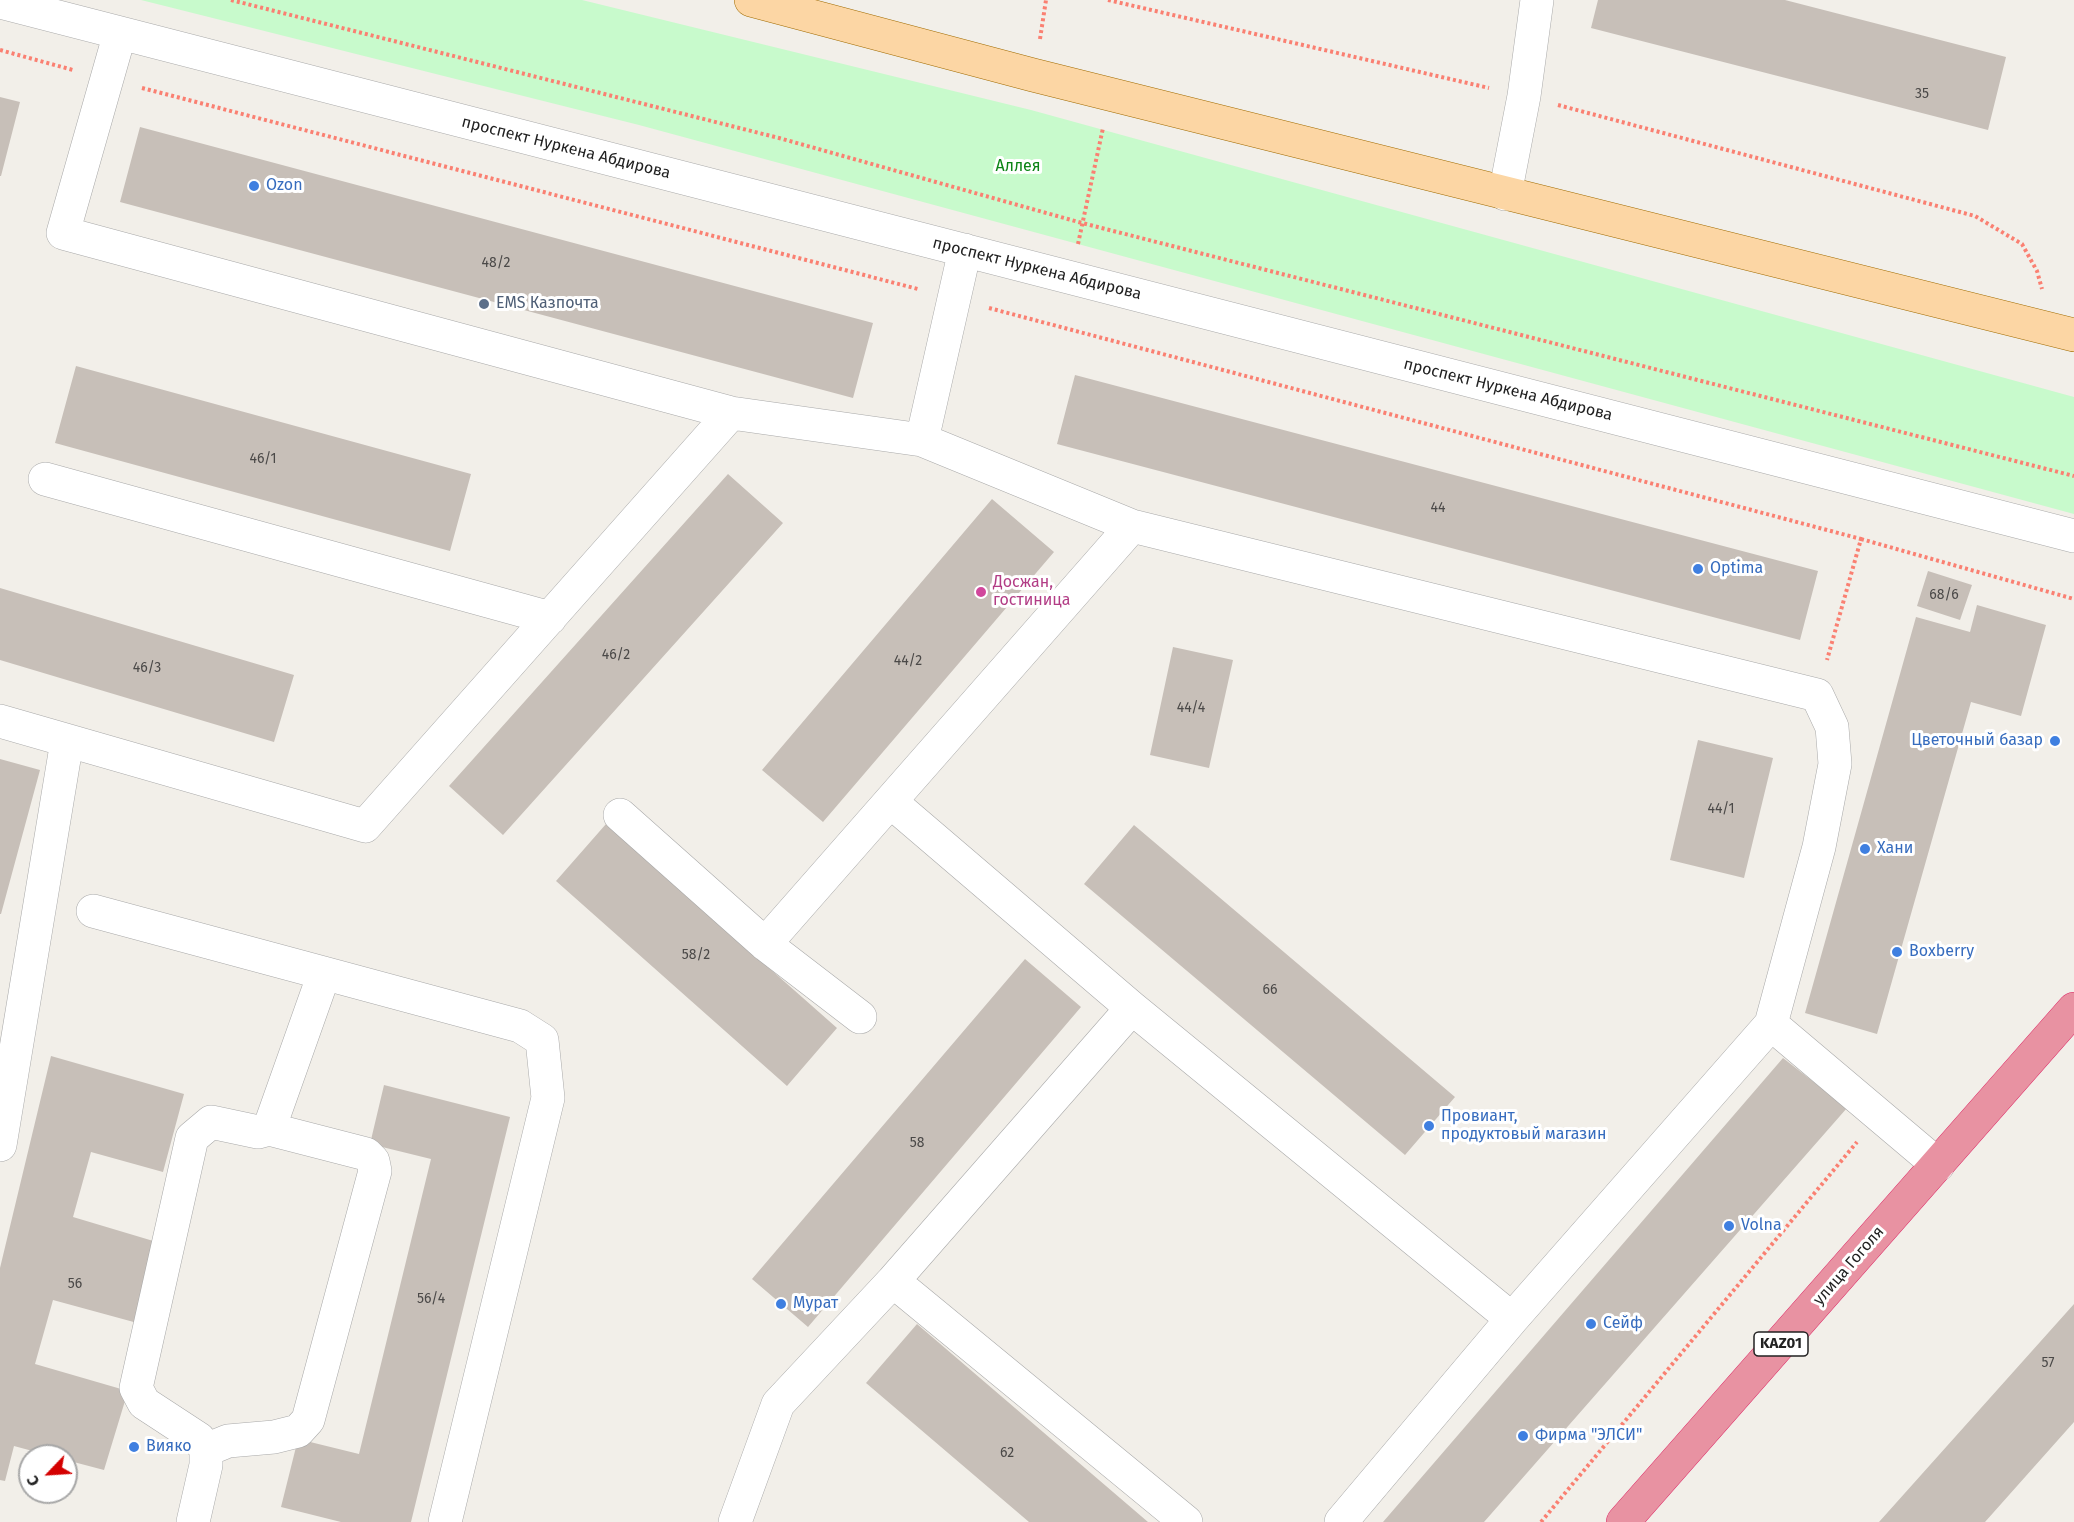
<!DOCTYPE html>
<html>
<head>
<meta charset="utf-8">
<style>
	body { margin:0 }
	#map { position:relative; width:2074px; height:1522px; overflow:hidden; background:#f2efe9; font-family:"Fira Sans",sans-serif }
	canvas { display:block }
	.north { position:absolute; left:18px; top:1444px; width:60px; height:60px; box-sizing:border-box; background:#fff; border:2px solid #a7a7a7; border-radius:50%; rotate:245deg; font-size:16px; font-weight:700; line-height:24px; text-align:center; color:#222 }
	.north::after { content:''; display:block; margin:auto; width:21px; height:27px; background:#d40000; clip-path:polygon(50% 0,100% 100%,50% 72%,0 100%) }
</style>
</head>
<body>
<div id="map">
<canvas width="2074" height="1522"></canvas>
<div class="north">С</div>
</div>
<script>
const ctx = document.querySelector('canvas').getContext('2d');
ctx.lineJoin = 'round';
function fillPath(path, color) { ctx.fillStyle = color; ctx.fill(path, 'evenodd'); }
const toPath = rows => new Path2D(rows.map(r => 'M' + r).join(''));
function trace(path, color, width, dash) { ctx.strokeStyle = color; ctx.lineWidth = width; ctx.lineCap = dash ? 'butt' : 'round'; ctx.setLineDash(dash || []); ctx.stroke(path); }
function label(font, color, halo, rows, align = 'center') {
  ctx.font = font + ' "Fira Sans",sans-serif'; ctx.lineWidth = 6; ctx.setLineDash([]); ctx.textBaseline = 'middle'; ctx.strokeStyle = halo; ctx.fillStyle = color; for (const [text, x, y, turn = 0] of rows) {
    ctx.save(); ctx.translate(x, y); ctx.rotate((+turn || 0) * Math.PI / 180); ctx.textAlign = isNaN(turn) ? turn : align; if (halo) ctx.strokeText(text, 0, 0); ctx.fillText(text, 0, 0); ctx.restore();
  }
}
fillPath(toPath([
	[141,0,582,0,1031,110,2074,397,2074,514,639,125]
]), '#c8facc');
fillPath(toPath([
	[1598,0,1785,0,2006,57,1988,130,1591,28],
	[0,97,20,102,1,176,0,176],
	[140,127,873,323,853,398,120,202],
	[76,366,471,474,450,551,55,443],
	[1075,375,1818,571,1800,640,1057,444],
	[728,474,783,523,503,835,449,786],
	[992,499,1054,552,823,822,762,770],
	[1928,571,1972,585,1960,620,1917,606],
	[0,588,294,675,274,742,0,660],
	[1977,605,2046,625,2021,716,1971,702,1877,1034,1805,1013,1916,617,1970,632],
	[1173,647,1233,660,1209,768,1150,755],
	[1698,740,1773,758,1744,878,1670,860],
	[0,759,40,770,1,914,0,914],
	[606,824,837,1028,787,1086,556,881],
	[1134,825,1455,1097,1405,1155,1084,884],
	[1025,959,1081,1007,808,1327,752,1279],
	[51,1056,184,1094,163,1172,91,1152,73,1217,160,1243,141,1324,53,1300,35,1364,128,1391,104,1470,66,1460,66,1456,51,1456,14,1446,5,1481,0,1480,0,1268],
	[1783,1058,1847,1108,1484,1522,1383,1522],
	[384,1085,510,1117,411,1522,341,1522,281,1507,298,1439,359,1454,431,1159,370,1144],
	[2074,1304,2074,1422,1985,1522,1879,1522],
	[917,1324,1148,1522,1029,1522,866,1383]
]), '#c7bfb8');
const minor = toPath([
	[0,2,2074,536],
	[120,33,63,233,731,413],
	[1505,194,1524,96,1537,0],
	[922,440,1132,526,1817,695,1832,727,1835,764,1819,847,1771,1024,1938,1165],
	[45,479,550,618],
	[0,721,365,826,731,413,922,440,965,250],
	[891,802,1132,1008],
	[620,815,765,944,860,1017],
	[93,911,520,1026,542,1040,548,1098,445,1522],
	[765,944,1132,526],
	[0,1145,67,741],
	[206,1450,228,1441,274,1437,298,1431,308,1420,375,1171,373,1161,366,1154,269,1129],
	[193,1522,206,1465,206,1450,199,1439,144,1403,136,1388,192,1138,211,1122,258,1132,269,1129,324,974],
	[735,1522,778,1404,893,1281],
	[1186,1522,893,1281,1132,1008,1512,1319],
	[1341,1522,1512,1319,1771,1024]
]);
const major = toPath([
	[751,0,1033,75,2074,335]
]);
const highway = toPath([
	[1623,1522,2074,1009]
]);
trace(minor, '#a9a9a9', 34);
trace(major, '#a06b00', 34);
trace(highway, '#dc2a67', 34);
trace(toPath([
	[231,0,779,138,1082,223,2074,476],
	[1108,0,1489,88],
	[1040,39,1046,0],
	[0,50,73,70],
	[142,88,918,289],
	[1558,105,1975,216,2022,244,2037,271,2042,289],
	[1078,244,1103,128],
	[989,308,1861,539,1827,660],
	[1861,539,2074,599],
	[1541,1522,1857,1142]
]), '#fa8072', 4, [3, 3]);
trace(minor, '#fff', 33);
trace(major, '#fcd6a4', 33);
trace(highway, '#e892a2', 33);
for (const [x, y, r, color] of [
	[254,186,6,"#3f7fe0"],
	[484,304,6,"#5c6f8a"],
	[1698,569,6,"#3f7fe0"],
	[981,592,6,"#d1479c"],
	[2055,741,6,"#3f7fe0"],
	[1865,849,6,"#3f7fe0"],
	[1897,952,6,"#3f7fe0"],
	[1429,1126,6,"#3f7fe0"],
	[1729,1226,6,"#3f7fe0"],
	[781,1304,6,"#3f7fe0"],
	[1591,1324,6,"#3f7fe0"],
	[1523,1436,6,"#3f7fe0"],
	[134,1447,6,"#3f7fe0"]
]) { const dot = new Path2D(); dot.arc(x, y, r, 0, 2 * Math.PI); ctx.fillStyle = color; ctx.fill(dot); trace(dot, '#fff', 2); }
label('14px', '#4b4948', null, [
	["35",1922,94],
	["48/2",496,263],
	["46/1",263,459],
	["44",1438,508],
	["68/6",1944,595],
	["46/2",616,655],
	["44/2",908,661],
	["46/3",147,668],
	["44/4",1191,708],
	["44/1",1721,809],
	["58/2",696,955],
	["66",1270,990],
	["58",917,1143],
	["56",75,1284],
	["56/4",431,1299],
	["57",2048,1363],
	["62",1007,1453]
]);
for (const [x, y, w] of [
	[1781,1344,54]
]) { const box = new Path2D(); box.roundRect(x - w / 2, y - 12, w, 24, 4.5); ctx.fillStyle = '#fff'; ctx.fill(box); trace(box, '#222', 1.5); }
label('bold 15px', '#222', null, [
	["KАZ01",1781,1344]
]);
label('16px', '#222', '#fff', [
	["проспект Нуркена Абдирова",566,148,14],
	["проспект Нуркена Абдирова",1037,269,14],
	["проспект Нуркена Абдирова",1508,390,14],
	["улица Гоголя",1849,1266,-49]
]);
label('16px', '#0c8416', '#fff', [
	["Аллея",1018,167]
]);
label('16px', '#366cbe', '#fff', [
	["Ozon",266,186],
	["Optima",1710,569],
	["Цветочный базар",2043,741,"right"],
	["Хани",1877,849],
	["Boxberry",1909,952],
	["Провиант,",1441,1117],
	["продуктовый магазин",1441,1135],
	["Volna",1741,1226],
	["Мурат",793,1304],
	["Сейф",1603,1324],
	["Фирма \"ЭЛСИ\"",1535,1436],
	["Вияко",146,1447]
], 'left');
label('16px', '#4e5e75', '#fff', [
	["EMS Казпочта",496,304]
], 'left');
label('16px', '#b23c85', '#fff', [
	["Досжан,",993,583],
	["гостиница",993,601]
], 'left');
</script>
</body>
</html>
